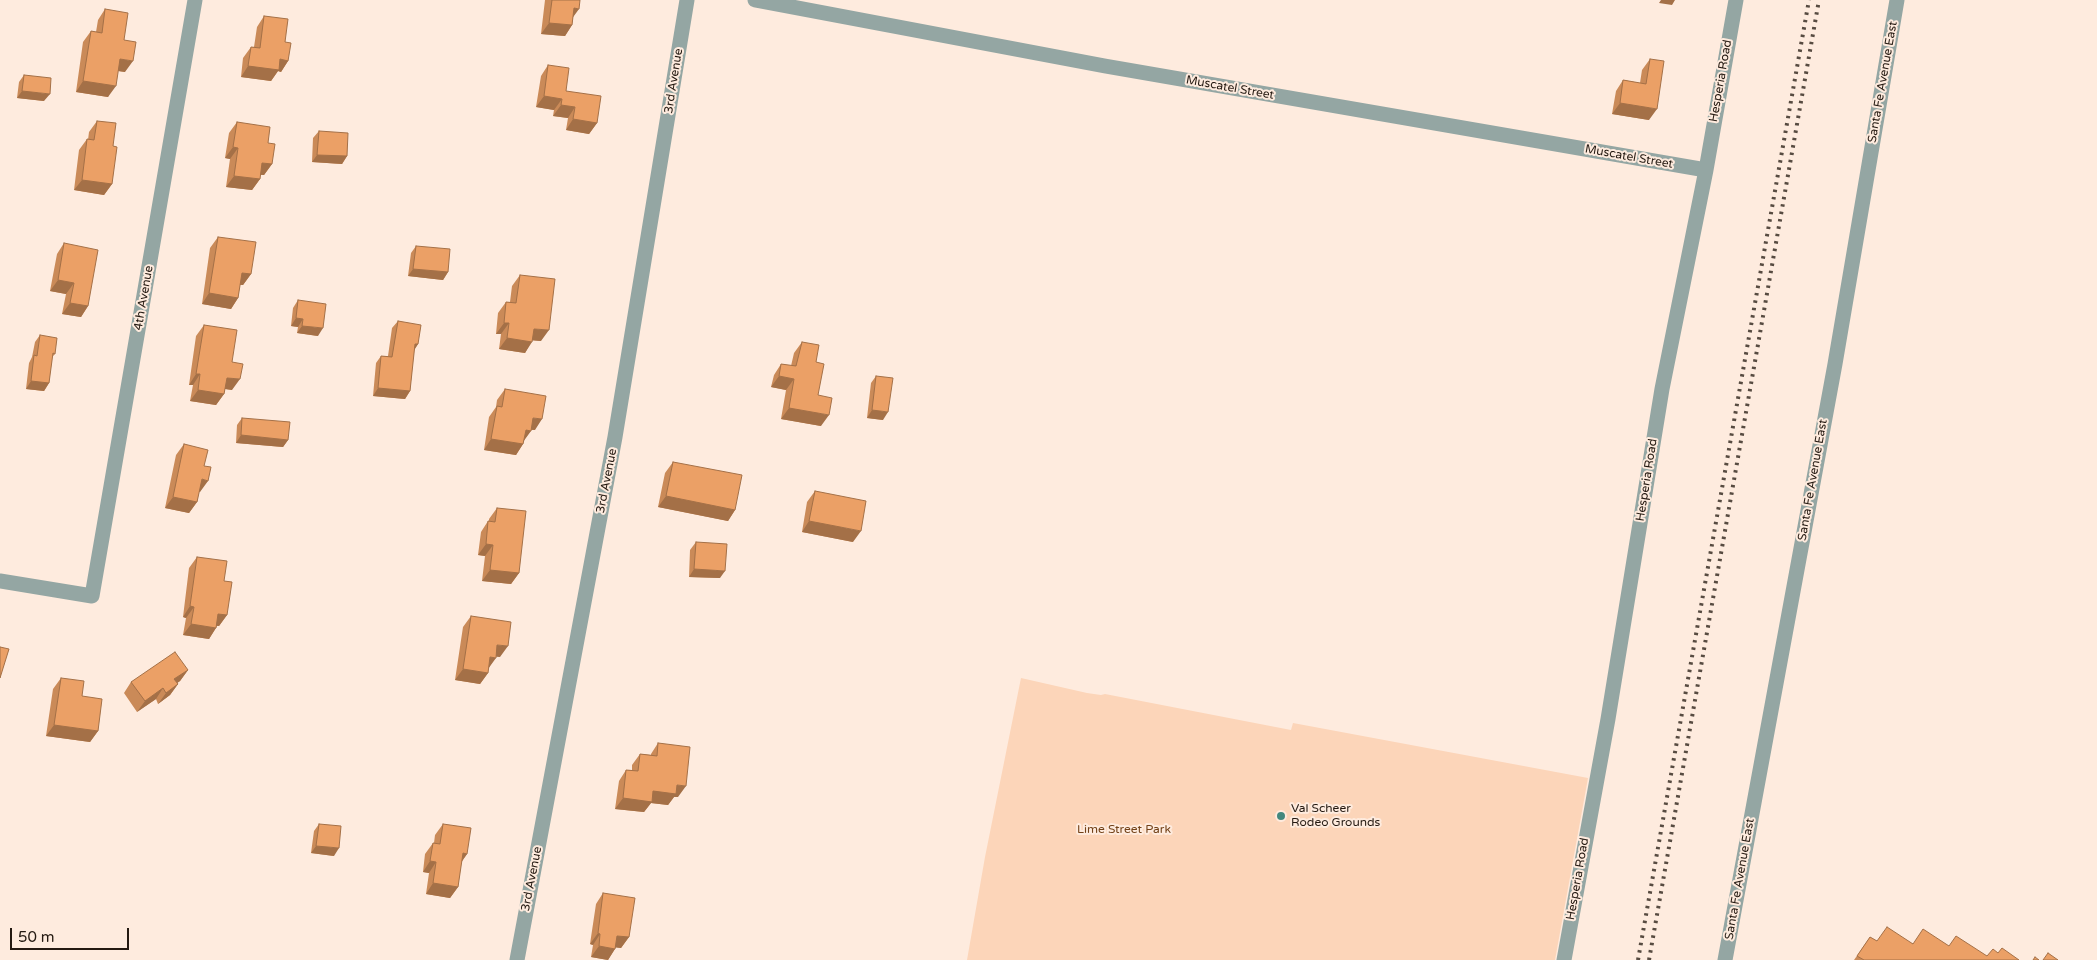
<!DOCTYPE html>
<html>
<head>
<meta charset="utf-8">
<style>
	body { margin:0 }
	#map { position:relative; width:2097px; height:960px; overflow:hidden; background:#feebde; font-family:"Varela Round",sans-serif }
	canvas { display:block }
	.scale { position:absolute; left:10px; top:928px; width:119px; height:22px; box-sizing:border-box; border:2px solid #241911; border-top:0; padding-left:6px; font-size:15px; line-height:18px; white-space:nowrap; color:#241911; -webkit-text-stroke:4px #feebde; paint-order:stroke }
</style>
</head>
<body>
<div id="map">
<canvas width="2097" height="960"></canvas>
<div class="scale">50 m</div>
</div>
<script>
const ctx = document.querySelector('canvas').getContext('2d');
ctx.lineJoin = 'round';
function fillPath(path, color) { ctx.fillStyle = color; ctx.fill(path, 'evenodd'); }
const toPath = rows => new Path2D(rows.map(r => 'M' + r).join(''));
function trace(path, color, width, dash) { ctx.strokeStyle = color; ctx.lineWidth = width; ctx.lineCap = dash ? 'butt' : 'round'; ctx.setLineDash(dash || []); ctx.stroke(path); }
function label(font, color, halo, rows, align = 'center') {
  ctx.font = font + ' "Varela Round",sans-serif'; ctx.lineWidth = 4; ctx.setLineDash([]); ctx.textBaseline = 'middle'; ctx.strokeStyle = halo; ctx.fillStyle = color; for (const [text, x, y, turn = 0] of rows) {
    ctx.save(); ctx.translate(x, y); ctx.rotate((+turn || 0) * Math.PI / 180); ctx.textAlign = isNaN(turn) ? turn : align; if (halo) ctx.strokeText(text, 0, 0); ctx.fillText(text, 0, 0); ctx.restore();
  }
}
fillPath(toPath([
	[1021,678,1087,693,1101,695,1105,694,1291,730,1293,723,1588,778,1555,960,967,960,985,857]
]), '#fcd5b9');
trace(toPath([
	[755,0,1105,66,1706,170],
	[0,581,92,596,195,0],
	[517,960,615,437,687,0],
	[1564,960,1608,719,1662,389,1706,170,1736,0],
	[1725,960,1835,364,1897,0]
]), '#94a6a3', 15);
trace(toPath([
	[1638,960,1809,0],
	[1649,960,1819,0]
]), '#574b41', 4, [2.5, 5]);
fillPath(toPath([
	[545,0,580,0,573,16,572,25,565,36,541,34],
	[105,9,124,40,125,72,118,71,108,97,76,92,83,42,91,31,96,32,98,20],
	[264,16,285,42,288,61,281,72,278,71,271,81,241,77,243,58,251,47,254,47,257,27],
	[1650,59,1649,120,1612,114,1616,91,1623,80,1640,83,1642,70],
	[548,65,566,91,597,123,589,134,566,130,568,118,553,116,554,110,536,107,541,76],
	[24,75,44,101,17,98,19,82],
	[97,121,113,146,112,184,104,195,74,190,79,150,87,139,88,140,89,132],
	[237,122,268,143,272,164,264,175,260,175,260,179,252,190,226,187,230,159,225,158,229,133],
	[319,131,347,156,342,164,312,162,313,138],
	[218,237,251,274,243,285,240,285,238,298,231,309,202,304,210,248],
	[64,243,88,306,81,317,62,314,66,294,50,291,57,254],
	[416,246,448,272,443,280,408,276,411,253],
	[520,275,541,341,532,340,525,353,499,349,501,334,496,334,498,313,506,302,510,302,512,286],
	[298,300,318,336,297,333,298,327,291,326,293,308],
	[398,321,418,344,414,350,410,391,405,399,373,396,376,363,381,356,388,356,392,328],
	[204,325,232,362,232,390,225,389,224,394,216,405,190,401,193,385,189,385,196,336],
	[40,335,55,354,52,357,49,383,44,391,26,389,29,363,32,357,35,342],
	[802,342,816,362,818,395,821,426,781,419,786,390,771,387,774,375,781,364,791,366,794,353],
	[876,376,883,420,867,418,871,383],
	[505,389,535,430,531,430,524,440,523,444,516,455,484,450,489,417,496,407,497,400],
	[242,418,288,440,283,447,236,443,237,425],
	[184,444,204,466,200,492,199,491,197,502,189,513,165,508,176,455],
	[673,462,735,510,728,521,658,507,665,473],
	[815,491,853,542,802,532,807,502],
	[497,508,519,573,511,584,482,581,485,556,478,555,481,532,488,521,489,521,489,519],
	[696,542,720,578,689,577,690,550],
	[197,557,224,581,227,615,219,626,217,626,209,639,183,635,186,618,183,617,189,568],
	[471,616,500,657,496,656,488,669,488,673,480,684,455,680,463,627],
	[188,670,180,681,177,683,178,684,170,695,158,704,156,699,137,712,124,693,131,682],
	[61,678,82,696,98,731,90,742,46,736,53,689],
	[658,743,678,797,674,797,668,805,651,803,644,812,615,809,619,781,626,770,632,770,632,765,640,754,651,755,651,754],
	[319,824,334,856,311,853,314,831],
	[443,824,467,854,461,863,458,887,450,898,426,894,429,873,423,872,425,854,433,843,434,843,435,835],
	[603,893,629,937,621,948,616,947,608,960,591,957,593,945,590,944,596,904],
	[1870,937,1877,941,1949,946,1987,956,1998,953,2019,960,1854,960]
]), '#ca8a58');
fillPath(toPath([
	[1661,0,1675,0,1672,5,1659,3],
	[574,8,579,9,571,20],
	[549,23,572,25,565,36,541,34],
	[120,59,133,61,125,72,112,70],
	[280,59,288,61,281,72,278,71,271,81,241,77,248,66],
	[83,81,116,86,108,97,76,92],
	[22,91,50,94,44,101,17,98],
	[544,96,562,99,554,110,536,107],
	[1620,103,1657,109,1649,120,1612,114],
	[561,105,575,107,568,118,553,116],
	[573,119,597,123,589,134,566,130],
	[233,147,238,148,230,159,225,158],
	[317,155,347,156,342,164,312,162],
	[262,163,272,164,264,175,254,174],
	[234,176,260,179,252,190,226,187],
	[82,180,112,184,104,195,74,190],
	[413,269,448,272,443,280,408,276],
	[242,273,251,274,243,285,234,284],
	[58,280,74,283,66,294,50,291],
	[209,293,238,298,231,309,202,304],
	[70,303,88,306,81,317,62,314],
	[296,318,303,319,298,327,291,326],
	[504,323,509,323,501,334,496,334],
	[302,326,323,328,318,336,297,333],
	[534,329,549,330,541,341,527,340],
	[507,338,532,342,525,353,499,349],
	[415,344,418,344,413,352],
	[196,374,200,374,193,385,189,385],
	[779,376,794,379,786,390,771,387],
	[227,378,240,379,232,390,219,388],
	[31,381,49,383,44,391,26,389],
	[378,388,410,391,405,399,373,396],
	[198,390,224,394,216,405,190,401],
	[789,408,829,415,821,426,781,419],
	[872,410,888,412,883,420,867,418],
	[533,418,542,419,535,430,525,429],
	[526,430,531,431,523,442],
	[241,435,288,440,283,447,236,443],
	[491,439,523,444,516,455,484,450],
	[202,479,208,481,200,492,194,490],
	[666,496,735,510,728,521,658,507],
	[173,497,197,502,189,513,165,508],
	[809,521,861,531,853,542,802,532],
	[486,544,493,545,485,556,478,555],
	[694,569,725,571,720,578,689,577],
	[490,570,519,573,511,584,482,581],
	[190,606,194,607,186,618,183,617],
	[218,614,227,615,219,626,211,625],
	[191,624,216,628,209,639,183,635],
	[497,645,508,646,500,657,490,656],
	[490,657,496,658,488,669],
	[463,669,488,673,480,684,455,680],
	[188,670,180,681,167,690,174,679],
	[178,684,170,695,158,704,166,693],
	[163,688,156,699,137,712,145,701],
	[54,725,98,731,90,742,46,736],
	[677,785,686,786,678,797,674,797,668,805,651,803,644,812,615,809,623,798],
	[316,846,339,848,334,856,311,853],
	[463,853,467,854,459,865],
	[430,861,436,862,429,873,423,872],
	[433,883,458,887,450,898,426,894],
	[598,933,600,934,593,945,590,944],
	[617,936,629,937,621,948,610,947],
	[599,946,615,949,608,960,591,957]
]), '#a47047');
const building = toPath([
	[552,0,580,0,579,9,574,8,572,25,549,23,552,0],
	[105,9,128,13,124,40,136,42,133,61,120,59,116,86,83,81,91,31,102,33,105,9],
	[264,16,288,19,285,42,291,43,288,61,280,59,279,70,248,66,251,47,260,48,264,16],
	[1650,59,1664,61,1657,109,1620,103,1623,80,1646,84,1650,59],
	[548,65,569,68,566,91,601,96,597,123,573,119,575,107,561,105,562,99,544,96,548,65],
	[24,75,51,78,50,94,22,91,24,75],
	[97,121,116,123,113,146,117,147,112,184,82,180,87,139,94,140,97,121],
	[237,122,270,127,268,143,275,144,272,164,262,163,260,179,234,176,238,148,233,147,237,122],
	[319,131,348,133,347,156,317,155,319,131],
	[218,237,256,242,251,274,242,273,238,298,209,293,218,237],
	[64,243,98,250,88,306,70,303,74,283,58,280,64,243],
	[416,246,450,249,448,272,413,269,416,246],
	[520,275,555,279,549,330,534,329,532,342,507,338,509,323,504,323,506,302,516,303,520,275],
	[298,300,326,304,323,328,302,326,303,319,296,318,298,300],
	[398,321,421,325,418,344,415,344,410,391,378,388,381,356,392,357,398,321],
	[204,325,237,330,232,362,243,364,240,379,227,378,224,394,198,390,200,374,196,374,204,325],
	[40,335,57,338,55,354,53,353,49,383,31,381,34,355,37,356,40,335],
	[802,342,819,345,816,362,824,364,818,395,832,398,829,415,789,408,794,379,779,376,781,364,796,366,802,342],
	[876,376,893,378,888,412,872,410,876,376],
	[505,389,546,396,542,419,533,418,531,431,526,430,523,444,491,439,497,406,502,407,505,389],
	[242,418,290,422,288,440,241,435,242,418],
	[184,444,208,450,204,466,211,467,208,481,202,479,197,502,173,497,184,444],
	[673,462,742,475,735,510,666,496,673,462],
	[815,491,866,501,861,531,809,521,815,491],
	[497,508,526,511,519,573,490,570,493,545,486,544,488,521,495,522,497,508],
	[696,542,727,544,725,571,694,569,696,542],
	[197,557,227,561,224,581,232,582,227,615,218,614,216,628,191,624,194,607,190,606,197,557],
	[471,616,511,622,508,646,497,645,496,658,490,657,488,673,463,669,471,616],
	[0,647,9,649,0,678,0,647],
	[175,652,188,670,174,679,178,684,166,693,163,688,145,701,131,682,175,652],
	[61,678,84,681,82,696,102,699,98,731,54,725,61,678],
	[658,743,690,747,686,786,677,785,676,794,653,791,652,802,623,798,626,770,638,771,640,754,657,756,658,743],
	[319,824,341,826,339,848,316,846,319,824],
	[443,824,471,828,467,854,463,853,458,887,433,883,436,862,430,861,433,843,440,844,443,824],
	[603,893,635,898,629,937,617,936,615,949,599,946,600,934,598,933,603,893],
	[1887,927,1913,944,1923,929,1949,946,1956,936,1987,956,1993,949,1998,953,2002,948,2019,960,1864,960,1857,956,1870,937,1877,941,1887,927],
	[2048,953,2058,960,2043,960,2048,953],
	[2035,957,2039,960,2033,960,2035,957]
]);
fillPath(building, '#eba066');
trace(building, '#a47047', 1);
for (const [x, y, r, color] of [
	[1281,816,5,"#43887e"]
]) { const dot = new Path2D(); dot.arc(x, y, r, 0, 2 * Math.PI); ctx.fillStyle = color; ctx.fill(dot); trace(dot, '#feebde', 2); }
label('12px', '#241911', '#feebde', [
	["3rd Avenue",674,81,-81],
	["Hesperia Road",1721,81,-80],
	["Santa Fe Avenue East",1883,82,-80],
	["Muscatel Street",1230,88,10],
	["Muscatel Street",1629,157,10],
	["4th Avenue",144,298,-80],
	["Hesperia Road",1647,480,-81],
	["Santa Fe Avenue East",1813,480,-80],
	["3rd Avenue",607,481,-79],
	["3rd Avenue",532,879,-79],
	["Hesperia Road",1578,879,-80],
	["Santa Fe Avenue East",1740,879,-80]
]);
label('12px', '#241911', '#feebde', [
	["Val Scheer",1291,809],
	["Rodeo Grounds",1291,823]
], 'left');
label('12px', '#734218', '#feebde', [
	["Lime Street Park",1124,830]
]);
</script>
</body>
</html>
